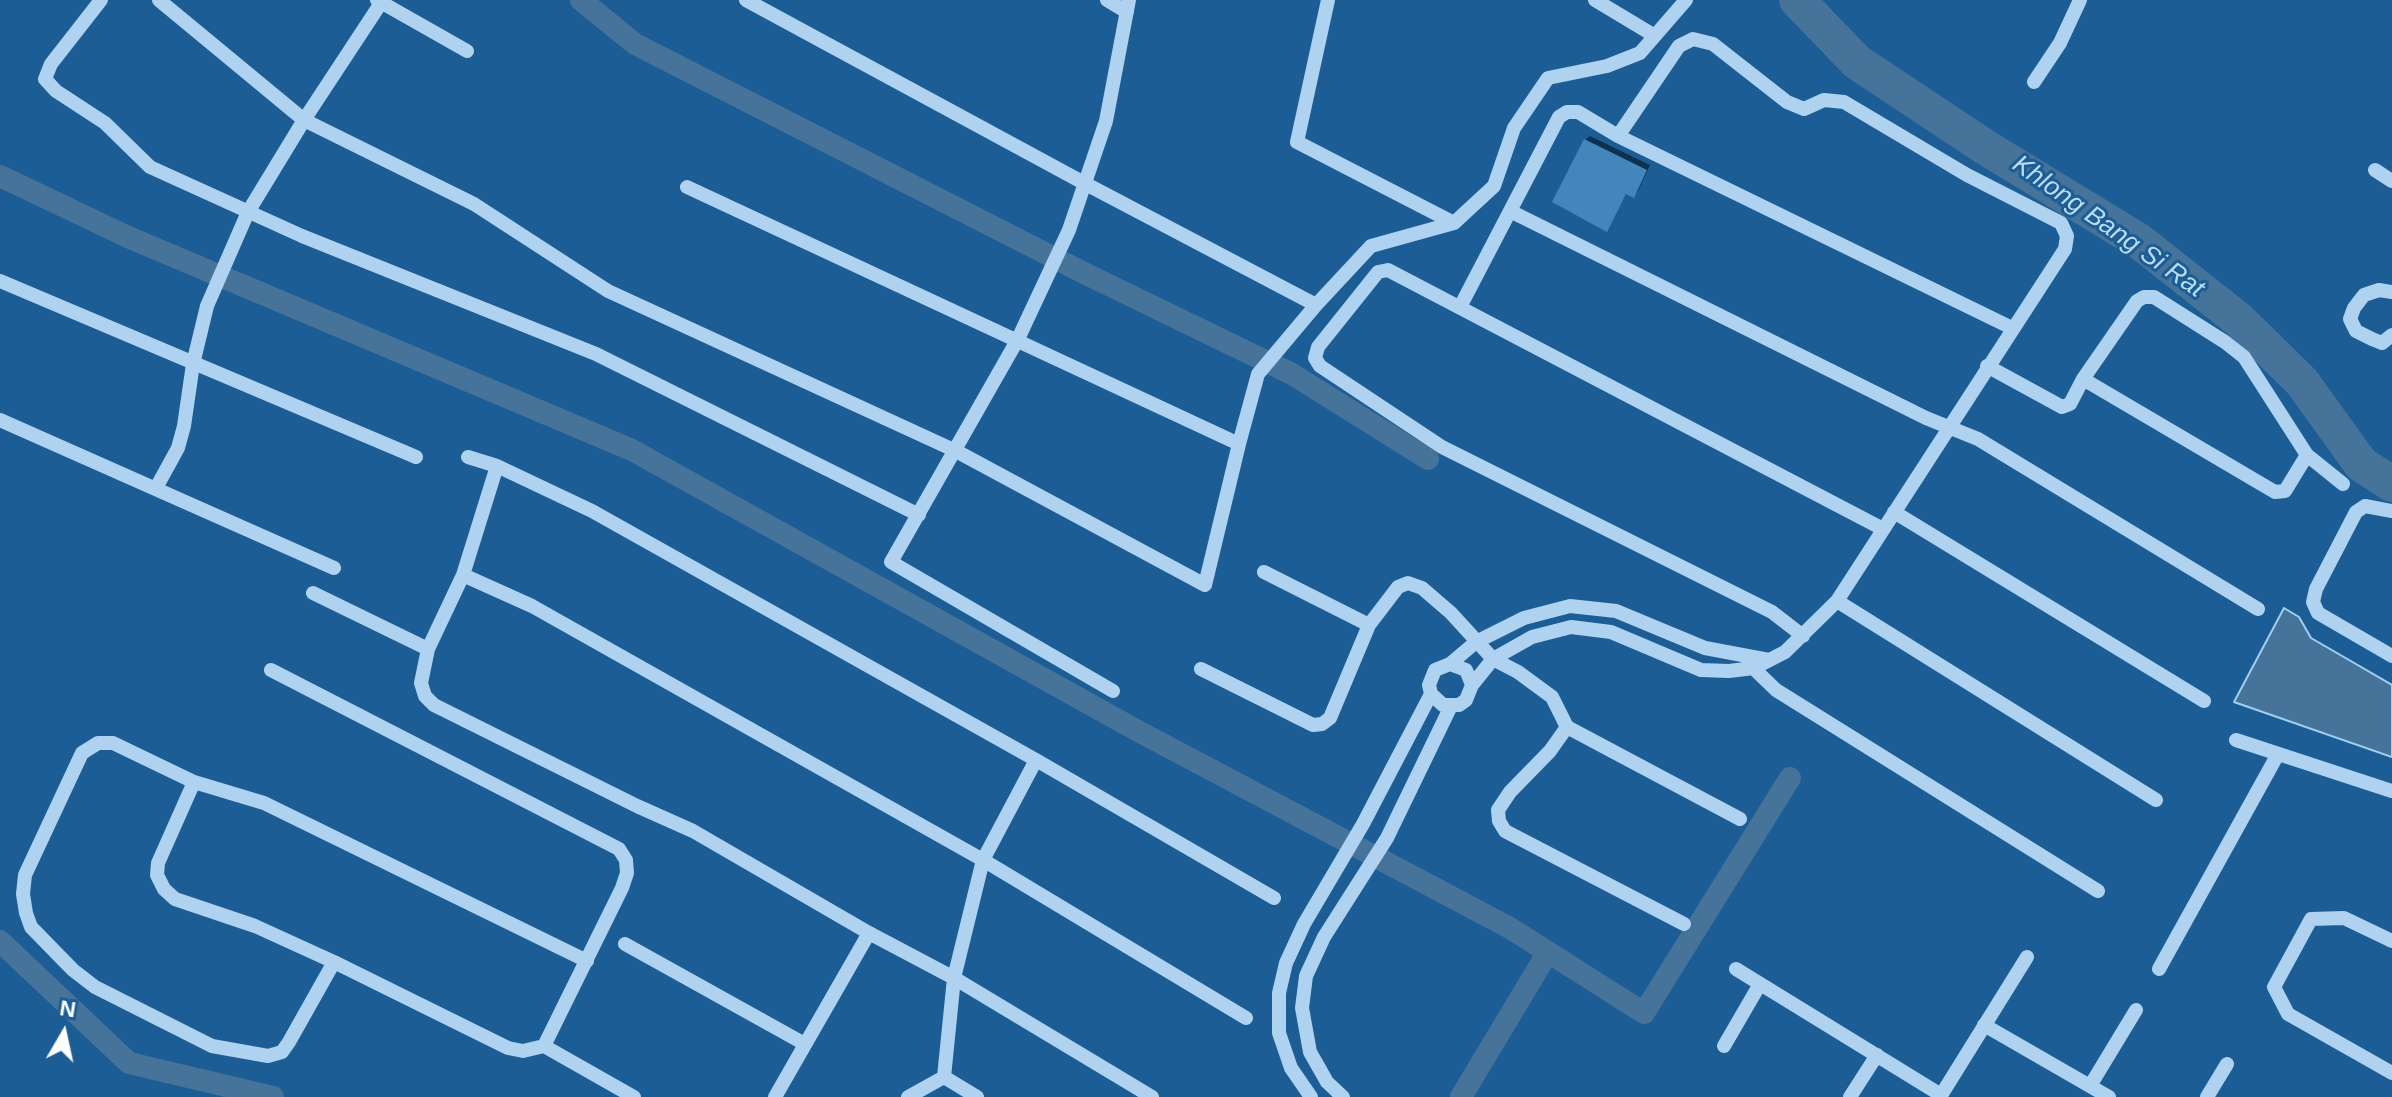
<!DOCTYPE html>
<html>
<head>
<meta charset="utf-8">
<style>
	body { margin:0 }
	#map { position:relative; width:2392px; height:1097px; overflow:hidden; background:#1c5d95; font-family:Arial,sans-serif }
	canvas { display:block }
	.north { position:absolute; left:24px; top:993px; width:80px; height:80px; -webkit-text-stroke:6px #1c5d95; paint-order:stroke; rotate:9deg; font-size:22px; font-weight:700; line-height:32px; text-align:center; color:#fff }
	.north::after { content:''; display:block; margin:auto; width:28px; height:36px; background:#fff; clip-path:polygon(50% 0,100% 100%,50% 72%,0 100%) }
</style>
</head>
<body>
<div id="map">
<canvas width="2392" height="1097"></canvas>
<div class="north">N</div>
</div>
<script>
const ctx = document.querySelector('canvas').getContext('2d');
ctx.lineJoin = 'round';
function fillPath(path, color) { ctx.fillStyle = color; ctx.fill(path, 'evenodd'); }
const toPath = rows => new Path2D(rows.map(r => 'M' + r).join(''));
function trace(path, color, width, dash) { ctx.strokeStyle = color; ctx.lineWidth = width; ctx.lineCap = dash ? 'butt' : 'round'; ctx.setLineDash(dash || []); ctx.stroke(path); }
function label(font, color, halo, rows, align = 'center') {
  ctx.font = font + ' Arial,sans-serif'; ctx.lineWidth = 6; ctx.setLineDash([]); ctx.textBaseline = 'middle'; ctx.strokeStyle = halo; ctx.fillStyle = color; for (const [text, x, y, turn = 0] of rows) {
    ctx.save(); ctx.translate(x, y); ctx.rotate((+turn || 0) * Math.PI / 180); ctx.textAlign = isNaN(turn) ? turn : align; if (halo) ctx.strokeText(text, 0, 0); ctx.fillText(text, 0, 0); ctx.restore();
  }
}
const water = toPath([
	[2284,608,2299,617,2311,638,2392,685,2392,757,2234,702,2284,608]
]);
fillPath(water, '#45739a');
trace(water, '#a1cff1', 2);
fillPath(toPath([
	[1590,136,1650,165,1638,191,1634,195,1627,192,1607,229,1585,140]
]), '#0007');
trace(toPath([
	[581,0,635,44,1082,272,1292,374,1428,459],
	[0,176,128,237,632,450,1138,731,1510,928,1644,1013,1790,778],
	[0,941,129,1063,273,1097],
	[1461,1097,1548,952]
]), '#45739a', 22);
trace(toPath([
	[1797,0,1857,62,1985,147,2139,241,2239,320,2302,382,2361,464,2392,484]
]), '#45739a', 36);
fillPath(toPath([
	[1584,139,1647,170,1634,198,1626,194,1607,232,1552,202]
]), '#4486bc');
trace(toPath([
	[101,0,51,64,45,79,56,91,105,123,150,167,302,236,596,354,919,515],
	[159,0,304,120,474,204,608,291,956,451,1205,585,1239,444,1258,374,1316,305],
	[377,0,467,51],
	[746,0,1084,183,1316,305,1371,246,1454,223,1494,186,1514,128,1548,78,1607,66,1640,53,1686,0],
	[1107,0,1127,12],
	[1328,0,1297,142,1454,223],
	[1595,0,1655,36],
	[2034,82,2060,43,2080,0],
	[2375,170,2392,181],
	[687,187,1239,444],
	[1510,211,1926,418,1978,439,2258,609],
	[0,281,416,457],
	[2392,292,2379,290,2364,295,2354,308,2350,319,2356,331,2372,339,2382,343,2392,335],
	[1460,307,1559,117,1567,112,1578,112,1618,136,2012,328],
	[1987,366,2062,407,2070,404,2083,379,2137,301,2144,297,2154,297,2225,342,2244,357,2307,455,2343,484],
	[2083,379,2275,492,2285,491,2307,455],
	[0,420,334,568],
	[468,457,497,466,592,511,1036,760,1274,898],
	[497,466,463,575,428,649,421,683,425,696,434,705,637,806,693,831,869,933,954,978,1152,1097],
	[156,488,178,448,184,426,193,364,207,306,248,212,304,120,381,3],
	[2392,511,2365,506,2356,512,2316,589,2313,602,2318,613,2392,656],
	[1894,512,2204,701],
	[1264,572,1369,625],
	[463,575,532,606,983,860,1246,1018],
	[313,593,428,649],
	[1837,601,2156,800],
	[1803,636,1772,612,1442,447,1320,366,1315,358,1318,347,1378,272,1388,270,1883,529],
	[1748,663,1776,690,2098,891],
	[1450,664,1466,670,1472,685],
	[1201,669,1313,725,1322,724,1330,718,1369,625,1398,587,1408,583,1422,588,1451,613,1493,659,1518,672,1552,697,1567,727,1550,751,1510,792,1498,810,1499,821,1505,831,1684,924],
	[271,670,619,849,626,860,627,873,622,888,544,1046],
	[1113,691,891,562,1018,339,1069,230,1106,121,1129,0],
	[1431,694,1443,705,1459,705,1466,700,1472,685,1493,659,1532,637,1571,627,1611,632,1701,670,1729,671,1754,668,1785,652,1837,601,2065,249,2067,236,2061,223,1967,175,1844,102,1824,100,1804,109,1787,102,1713,44,1693,39,1679,46,1618,136],
	[1567,727,1740,819],
	[2236,740,2392,791],
	[194,782,158,863,157,875,164,889,175,899,255,926,334,962,508,1048,523,1051,544,1046,634,1097],
	[2392,941,2344,918,2311,919,2274,987,2288,1014,2392,1073],
	[625,944,803,1043],
	[334,962,289,1042,282,1052,268,1056,212,1046,95,987,73,970,31,927,26,913,23,894,25,875,82,753,98,743,113,743,194,782,264,803,587,961],
	[1736,969,1941,1095],
	[2159,969,2278,754],
	[1984,1025,2109,1097],
	[1724,1046,1760,984],
	[944,1077,977,1097],
	[2090,1086,2136,1010],
	[775,1097,869,933],
	[908,1097,944,1077,954,978,983,860,1036,760],
	[1311,1097,1291,1068,1279,1033,1279,993,1286,963,1304,924,1363,824,1431,694,1429,685,1435,670,1450,664,1476,642,1524,618,1570,606,1616,611,1705,648,1769,660],
	[1343,1097,1327,1082,1310,1052,1302,1008,1306,976,1324,937,1387,838,1451,706],
	[1850,1097,1877,1055],
	[1940,1097,2027,957],
	[2207,1097,2227,1064]
]), '#aed2ef', 14);
label('italic 26px', '#badcf6', '#1c5d95', [
	["Khlong Bang Si Rat",2108,227,35]
]);
</script>
</body>
</html>
